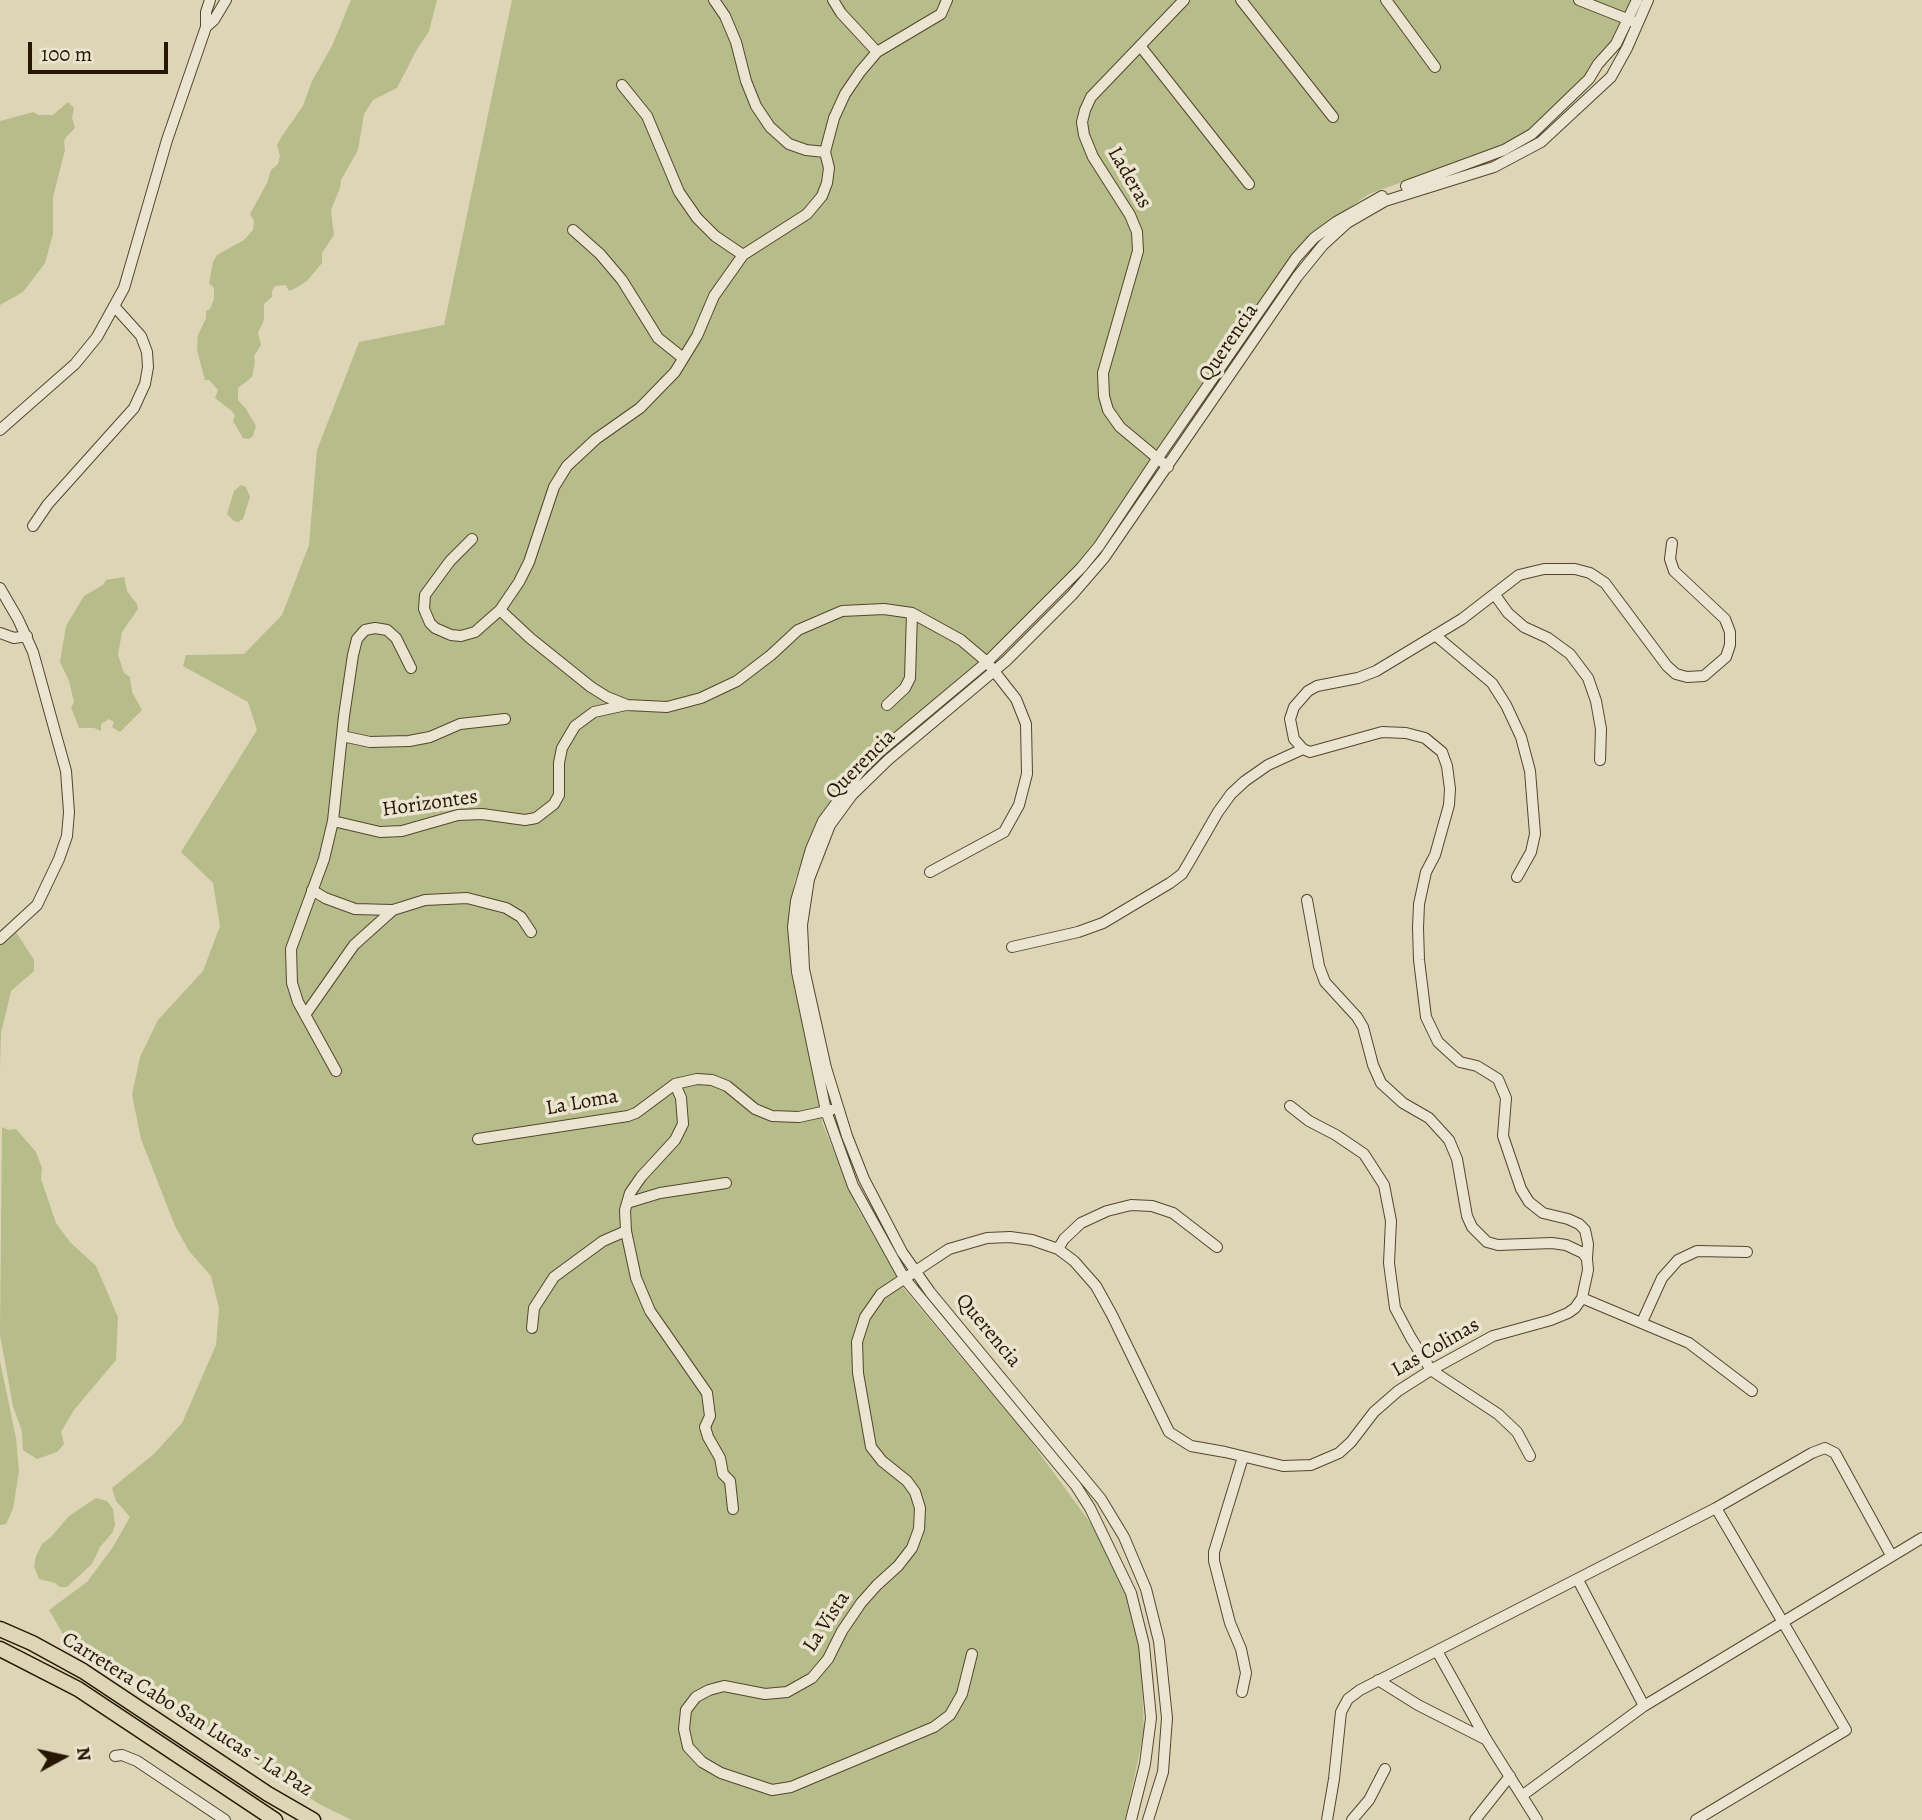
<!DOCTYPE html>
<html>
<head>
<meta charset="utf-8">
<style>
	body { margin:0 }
	#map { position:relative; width:1922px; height:1820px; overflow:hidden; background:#ded5b6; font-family:Alegreya,serif }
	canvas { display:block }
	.north { position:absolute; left:28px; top:1722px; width:70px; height:70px; -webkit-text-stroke:5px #eae4d0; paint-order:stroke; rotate:82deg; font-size:19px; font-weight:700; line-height:28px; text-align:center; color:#261602 }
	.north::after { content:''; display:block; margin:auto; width:24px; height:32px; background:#261602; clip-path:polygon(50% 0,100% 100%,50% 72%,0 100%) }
	.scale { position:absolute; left:28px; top:42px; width:140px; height:32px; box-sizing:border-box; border:4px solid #261602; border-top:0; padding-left:9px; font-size:21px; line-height:24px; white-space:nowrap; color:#261602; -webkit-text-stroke:5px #eae4d0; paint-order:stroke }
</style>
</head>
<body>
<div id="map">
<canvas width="1922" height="1820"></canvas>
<div class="north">N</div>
<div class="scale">100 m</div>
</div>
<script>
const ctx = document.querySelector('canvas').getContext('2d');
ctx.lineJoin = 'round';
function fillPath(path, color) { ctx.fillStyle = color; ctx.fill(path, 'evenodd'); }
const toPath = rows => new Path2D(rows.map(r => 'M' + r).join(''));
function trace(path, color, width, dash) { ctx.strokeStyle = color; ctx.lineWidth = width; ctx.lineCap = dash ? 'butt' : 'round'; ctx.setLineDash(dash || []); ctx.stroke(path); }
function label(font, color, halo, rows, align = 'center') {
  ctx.font = font + ' Alegreya,serif'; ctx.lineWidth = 7; ctx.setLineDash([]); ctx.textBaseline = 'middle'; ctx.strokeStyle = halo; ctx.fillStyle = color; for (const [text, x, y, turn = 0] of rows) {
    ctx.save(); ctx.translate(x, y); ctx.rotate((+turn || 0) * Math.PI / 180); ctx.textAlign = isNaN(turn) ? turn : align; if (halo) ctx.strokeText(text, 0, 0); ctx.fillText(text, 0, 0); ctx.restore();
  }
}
fillPath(toPath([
	[351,0,437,0,429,31,416,51,397,88,373,100,364,114,358,150,341,180,340,188,331,210,334,235,322,253,322,263,307,281,296,288,289,291,286,285,275,286,272,291,272,297,264,304,264,320,258,333,261,345,254,356,255,362,252,377,238,388,238,400,246,409,256,426,253,436,249,439,243,438,233,421,235,416,233,412,215,398,218,390,209,380,205,380,197,350,198,335,206,318,206,311,210,309,214,299,214,288,209,283,213,262,217,255,244,240,253,230,254,221,250,214,267,183,271,170,278,164,280,156,277,145,280,139,303,106,312,81,332,46],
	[512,0,1633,0,1615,37,1591,68,1569,94,1532,129,1494,149,1369,194,1314,232,1096,546,1007,637,852,769,818,820,794,882,789,928,792,977,823,1125,858,1209,904,1289,1024,1432,1091,1524,1126,1591,1141,1659,1144,1732,1125,1820,352,1820,321,1805,267,1772,137,1674,103,1656,73,1651,49,1610,87,1582,113,1547,130,1517,116,1501,112,1488,154,1454,182,1423,216,1345,219,1308,211,1276,189,1251,175,1226,141,1139,132,1095,140,1057,158,1020,203,971,220,926,213,883,181,852,257,730,248,702,183,666,186,655,244,654,282,615,309,545,317,450,359,342,444,325],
	[68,102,74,108,72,118,75,128,66,137,64,142,65,150,53,197,53,234,45,263,23,292,0,305,0,121,34,112,38,115,53,115],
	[241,485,246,487,250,497,243,519,238,522,234,521,227,514,234,491],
	[124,577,127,591,137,604,138,609,122,632,118,655,124,673,130,677,132,692,142,710,120,732,112,727,114,722,109,719,101,724,101,731,94,728,79,728,71,707,74,702,69,681,60,662,66,626,84,596,103,585,106,580],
	[16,932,34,960,34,971,11,991,1,1033,0,1071,0,944],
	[2,1127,9,1130,16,1129,36,1152,42,1168,41,1179,56,1223,70,1242,96,1266,118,1317,116,1360,74,1410,61,1432,64,1444,57,1452,37,1459,23,1450,22,1432,13,1406,0,1335],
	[0,1361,16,1438,19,1471,13,1509,6,1524,0,1525],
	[96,1498,107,1501,113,1509,115,1524,113,1532,100,1547,92,1564,67,1587,60,1587,55,1583,39,1579,34,1566,36,1556,42,1544,51,1537,69,1516]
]), '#b6bc8a');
const minor = toPath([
	[714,0,725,16,736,42,746,81,756,106,770,127,789,144,806,150,825,152],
	[833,0,841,13,877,52],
	[1241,0,1333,117],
	[1386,0,1435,67],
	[1579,0,1632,21],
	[206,27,214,20,226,0],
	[1141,47,1249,184],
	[622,85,647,116,679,192,697,218,715,236,743,255],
	[1406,186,1504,150,1532,134,1589,79,1598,64,1616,44,1637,0],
	[573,230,600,254,622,280,658,338,683,358],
	[0,430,75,364,97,337,124,288,167,140,206,27,206,12,210,0],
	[1168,467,1120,427,1108,410,1104,396,1103,373,1138,251,1137,232,1130,215,1093,157,1084,135,1082,122,1085,110,1091,97,1184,0],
	[33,526,48,504,134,408,145,384,148,367,147,352,141,336,114,306],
	[472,539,450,561,425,595,424,609,430,623,435,628,451,635,461,636,475,632,500,610,519,582,529,562,554,487,567,466,596,439,640,408,675,372,697,336,714,296,743,255,807,214,822,196,827,183,829,168,825,152,834,118,845,94,860,72,877,52,941,14,947,0],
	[0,588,18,619,33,652,66,771,69,812,67,836,59,859,37,905,0,939],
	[1495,595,1508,613,1524,627,1548,638,1570,654,1588,678,1596,701,1601,729,1600,760],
	[500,610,530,638,591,687,607,697,627,705,667,707,701,698,737,681,771,655,798,630,842,611,884,609,912,613,961,640,987,662,1016,699,1026,724,1027,774,1019,805,1004,832,930,872],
	[0,633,14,638,27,636],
	[1435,635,1492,683,1506,705,1521,737,1530,771,1535,834,1531,852,1517,877],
	[887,705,905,688,910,678,912,613],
	[342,736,370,742,409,741,430,737,460,724,505,719],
	[333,821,380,832,402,831,458,815,482,814,525,820,536,818,554,804,559,795,559,763,562,748,575,726,594,712,626,705],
	[312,890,325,898,355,909,392,910],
	[1012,947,1078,932,1103,923,1170,883,1182,874,1188,864,1218,812,1231,794,1245,781,1268,765,1303,749],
	[305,1015,354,945,393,910,425,900,467,898,506,908,521,917,531,932],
	[336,1071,298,1002,292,983,291,949,324,859,333,821,344,716,353,655,357,639,365,630,375,628,387,630,396,638,411,668],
	[675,1084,681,1098,683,1124,675,1140,641,1177,630,1193,625,1210,626,1231,636,1278,650,1311,707,1393,710,1416,705,1427,708,1437,720,1458,723,1474,730,1481,733,1509],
	[1290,1106,1309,1121,1336,1135,1364,1154,1384,1185,1391,1221,1389,1263,1395,1308,1411,1338,1431,1370,1498,1414,1517,1432,1530,1456],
	[478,1139,628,1116,636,1113,675,1084,697,1079,712,1080,727,1086,755,1109,772,1116,799,1117,831,1110],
	[627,1203,660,1193,726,1183],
	[1058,1249,1064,1239,1081,1223,1107,1211,1131,1205,1152,1206,1173,1213,1217,1247],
	[1587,1258,1588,1244,1585,1230,1579,1224,1568,1219,1543,1213,1529,1202,1521,1189,1503,1136,1506,1098,1498,1079,1477,1066,1460,1062,1438,1042,1426,1017,1419,960,1418,928,1419,904,1426,872,1435,855,1449,805,1450,789,1447,766,1442,752,1425,738,1406,733,1382,732,1310,752,1303,749,1294,739,1290,719,1294,707,1308,691,1317,686,1358,678,1376,671,1462,619,1519,575,1544,569,1575,569,1590,573,1605,583,1667,666,1676,674,1687,677,1704,676,1726,657,1730,645,1730,632,1725,619,1674,571,1670,559,1672,543],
	[1582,1298,1689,1343,1752,1391],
	[1642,1322,1662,1278,1678,1260,1697,1251,1747,1252],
	[532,1328,534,1308,554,1277,603,1241,626,1231],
	[1578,1580,1644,1706],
	[1437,1651,1486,1739,1537,1820],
	[972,1654,962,1694,950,1715,934,1727,791,1787,772,1790,721,1773,702,1762,688,1747,684,1729,686,1710,696,1697,709,1690,724,1686,765,1694,787,1692,812,1678,828,1659,842,1631,861,1603,877,1585,898,1566,912,1548,919,1529,920,1508,915,1492,907,1481,882,1461,871,1447,858,1373,857,1342,865,1317,881,1294,949,1249,987,1238,1010,1237,1032,1240,1058,1249,1074,1261,1096,1286,1112,1315,1169,1432,1191,1446,1225,1452,1283,1466,1311,1465,1339,1453,1351,1442,1374,1412,1398,1391,1431,1370,1493,1336,1551,1320,1568,1313,1575,1308,1582,1298,1588,1270,1587,1259,1583,1253,1566,1245,1552,1243,1498,1245,1487,1242,1472,1227,1467,1216,1457,1159,1449,1140,1429,1118,1403,1103,1381,1083,1373,1065,1363,1027,1357,1017,1325,982,1319,966,1307,900],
	[1378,1680,1418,1705,1485,1739],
	[1242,1692,1246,1673,1241,1649,1230,1623,1214,1561,1214,1552,1243,1457],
	[115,1756,122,1755,137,1761,225,1820],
	[1523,1795,1644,1706,1922,1538],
	[1131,1820,1145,1764,1151,1718,1144,1645,1131,1593,1090,1508,1076,1486,904,1278,853,1186,826,1111,797,972,793,927,796,901,811,849,823,821,861,770,877,754,987,662,1081,568,1099,546,1157,459,1296,258,1314,238,1336,222,1382,196],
	[1148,1820,1163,1772,1167,1718,1159,1641,1146,1589,1124,1537,1101,1499,930,1292,902,1252,864,1179,847,1136,826,1068,804,969,802,925,809,879,830,825,852,795,888,760,1006,661,1072,595,1104,558,1297,277,1323,245,1347,223,1385,201,1494,167,1541,142,1611,77,1627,48,1648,0],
	[1327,1820,1334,1779,1341,1712,1348,1699,1360,1690,1716,1508,1812,1453,1825,1448,1835,1453,1891,1555],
	[1352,1820,1369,1800,1385,1769],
	[1475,1820,1510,1776],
	[1696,1820,1846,1730,1716,1508]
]);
const highway = toPath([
	[0,1629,32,1643,83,1671,268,1794,313,1820],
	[0,1649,78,1689,275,1820]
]);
trace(minor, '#54462f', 12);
trace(highway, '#261602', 17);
trace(minor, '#eae4d0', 10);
trace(highway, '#ded5b6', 14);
label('21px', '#261602', '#eae4d0', [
	["Laderas",1129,178,60],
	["Querencia",1229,343,-56],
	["Querencia",861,765,-45],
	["Horizontes",430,804,-8],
	["La Loma",582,1103,-10],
	["Querencia",988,1331,50],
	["Las Colinas",1436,1348,-30],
	["La Vista",827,1622,-57],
	["Carretera Cabo San Lucas - La Paz",187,1715,32]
]);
</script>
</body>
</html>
